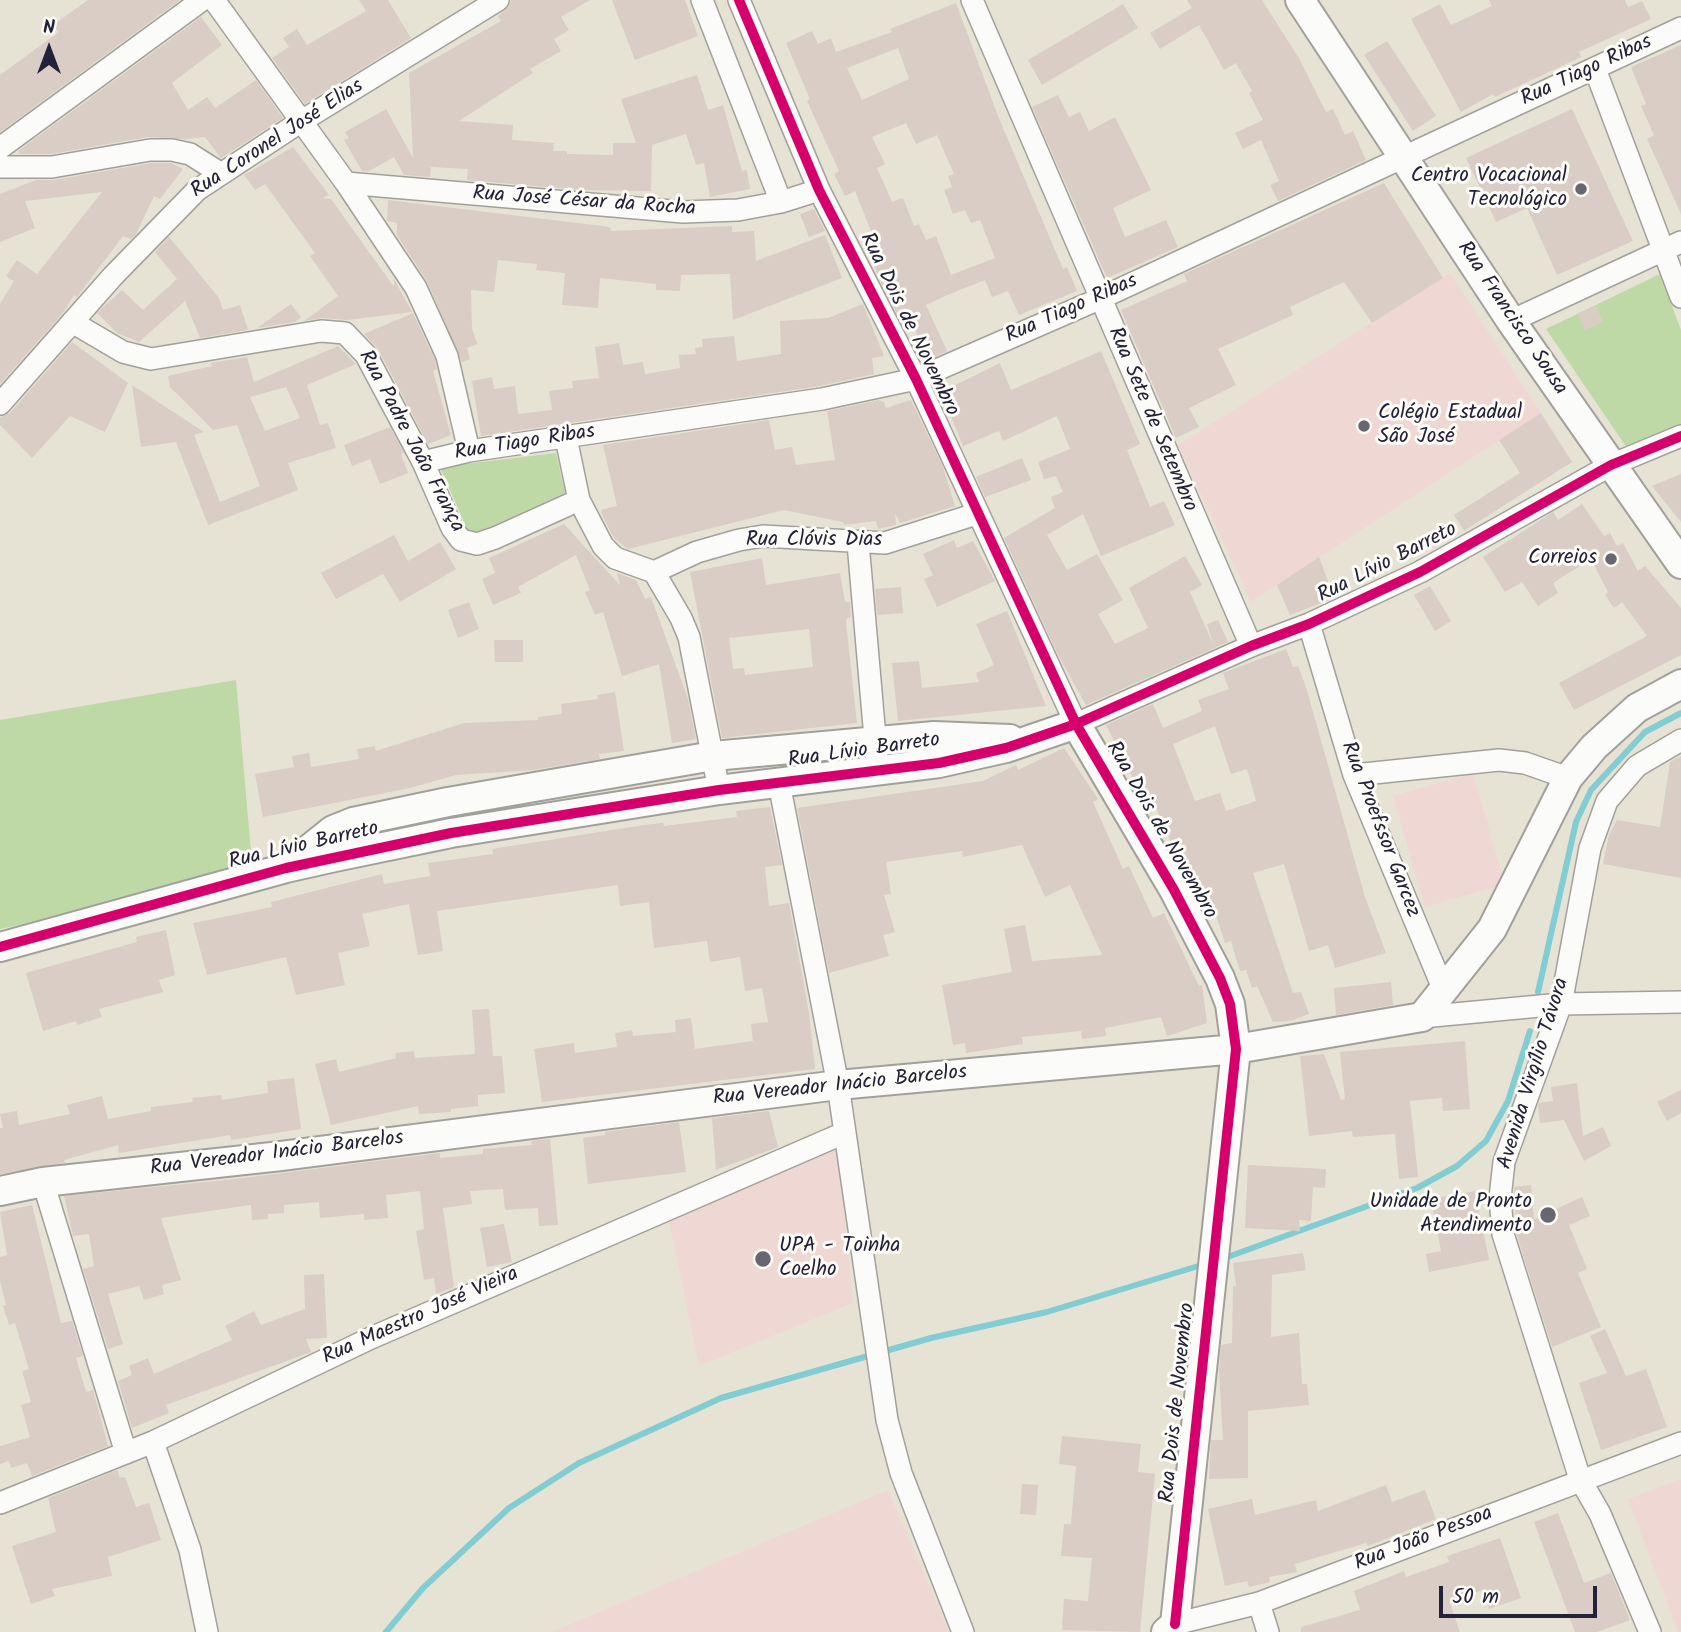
<!DOCTYPE html>
<html>
<head>
<meta charset="utf-8">
<style>
	body { margin:0 }
	#map { position:relative; width:1681px; height:1632px; overflow:hidden; background:#e6e3d4; font-family:Kalam,sans-serif }
	canvas { display:block }
	.north { position:absolute; left:14px; top:14px; width:70px; height:70px; -webkit-text-stroke:5px #fdfcf7; paint-order:stroke; rotate:0deg; font-size:19px; font-weight:700; line-height:28px; text-align:center; color:#22223b }
	.north::after { content:''; display:block; margin:auto; width:24px; height:32px; background:#22223b; clip-path:polygon(50% 0,100% 100%,50% 72%,0 100%) }
	.scale { position:absolute; left:1439px; top:1586px; width:158px; height:32px; box-sizing:border-box; border:4px solid #22223b; border-top:0; padding-left:9px; font-size:21px; line-height:24px; white-space:nowrap; color:#22223b; -webkit-text-stroke:5px #fdfcf7; paint-order:stroke }
</style>
</head>
<body>
<div id="map">
<canvas width="1681" height="1632"></canvas>
<div class="north">N</div>
<div class="scale">50 m</div>
</div>
<script>
const ctx = document.querySelector('canvas').getContext('2d');
ctx.lineJoin = 'round';
function fillPath(path, color) { ctx.fillStyle = color; ctx.fill(path, 'evenodd'); }
const toPath = rows => new Path2D(rows.map(r => 'M' + r).join(''));
function trace(path, color, width, dash) { ctx.strokeStyle = color; ctx.lineWidth = width; ctx.lineCap = dash ? 'butt' : 'round'; ctx.setLineDash(dash || []); ctx.stroke(path); }
function label(font, color, halo, rows, align = 'center') {
  ctx.font = font + ' Kalam,sans-serif'; ctx.lineWidth = 6; ctx.setLineDash([]); ctx.textBaseline = 'middle'; ctx.strokeStyle = halo; ctx.fillStyle = color; for (const [text, x, y, turn = 0] of rows) {
    ctx.save(); ctx.translate(x, y); ctx.rotate((+turn || 0) * Math.PI / 180); ctx.textAlign = isNaN(turn) ? turn : align; if (halo) ctx.strokeText(text, 0, 0); ctx.fillText(text, 0, 0); ctx.restore();
  }
}
fillPath(toPath([
	[1450,273,1541,413,1251,602,1178,445],
	[1473,773,1505,884,1425,907,1393,796],
	[838,1144,853,1303,699,1366,668,1216],
	[1681,1479,1681,1632,1678,1632,1628,1499],
	[888,1490,949,1632,552,1632]
]), '#efd8d4');
fillPath(toPath([
	[1660,274,1681,330,1681,426,1627,448,1546,329],
	[556,453,565,493,470,536,440,467],
	[236,680,253,875,0,929,0,720]
]), '#bed9a6');
trace(toPath([
	[1538,992,1576,822,1591,790,1645,732,1681,713],
	[1222,1259,1417,1188,1457,1166,1486,1141,1508,1101,1530,1031],
	[386,1632,423,1588,509,1508,579,1463,721,1398,931,1338,1047,1312,1205,1264]
]), '#82ccd3', 6);
fillPath(toPath([
	[88,0,180,0,0,132,0,75,59,32,53,25],
	[359,0,388,0,411,38,305,104,272,58,289,47,283,38,297,29,307,45,366,11],
	[511,0,590,0,561,17,569,30,554,39,561,51,530,69,533,73,459,121,513,125,512,140,554,143,553,151,567,151,567,154,613,155,613,143,636,143,621,99,697,75,708,110,723,105,742,171,747,170,750,189,710,197,704,163,696,165,686,134,652,145,651,191,580,190,467,180,468,169,431,167,430,177,404,175,394,157,369,171,362,171,344,140,349,138,345,132,386,109,413,158,409,73,501,21,498,16,509,7],
	[612,0,685,0,698,36,635,60],
	[1187,0,1262,0,1300,60,1326,112,1333,109,1345,135,1353,131,1366,160,1278,201,1270,185,1279,181,1261,140,1243,149,1235,133,1263,120,1249,93,1252,91,1236,63,1224,70,1199,25,1160,49,1150,33,1192,8],
	[1489,0,1625,0,1628,7,1642,1,1651,19,1579,52,1581,57,1495,97,1493,94,1461,112,1411,19,1440,4,1451,25,1492,6],
	[956,3,998,116,1063,269,1067,267,1077,291,1019,315,1008,291,992,297,985,280,952,293,926,305,947,351,928,360,907,313,898,316,880,280,866,243,875,241,855,191,845,196,834,174,839,171,807,101,810,99,786,43,812,31,818,44,831,38,836,52,892,32,890,29],
	[898,48,909,79,862,100,847,68],
	[906,123,916,144,937,135,954,174,948,176,952,187,944,190,953,214,965,210,971,223,980,220,995,258,951,275,936,236,926,240,919,224,914,226,903,198,892,202,877,168,885,164,872,137],
	[1123,4,1138,28,1042,85,1028,60],
	[201,17,222,45,172,83,188,110,207,97,215,108,256,80,283,118,221,158,205,137,185,139,148,137,51,154,20,154,18,151],
	[1387,41,1436,116,1413,131,1364,55],
	[1681,45,1681,214,1647,139,1654,135,1641,106,1646,104,1631,67],
	[1058,95,1069,117,1080,112,1089,131,1115,117,1151,190,1113,208,1125,237,1166,220,1178,247,1107,278,1032,107],
	[1572,109,1633,241,1557,275,1527,208,1496,222,1466,158],
	[293,147,329,195,322,198,331,199,394,287,394,279,412,312,347,320,322,318,304,321,338,296,310,256,315,253,265,184,255,190,244,175],
	[151,163,171,163,183,169,160,199,154,196,136,234,131,239,123,236,77,297,74,295,63,313,0,384,0,304,14,281,6,276,17,260,37,274,102,192,25,201,35,228,0,242,0,194,36,180,54,180],
	[1384,183,1443,278,1372,323,1344,282,1290,307,1293,315,1218,349,1236,385,1189,408,1199,427,1176,438,1121,310,1187,281,1184,274],
	[388,200,610,227,611,231,732,226,732,232,754,231,756,261,825,235,842,278,733,320,730,274,681,275,680,291,656,290,656,284,600,278,598,308,562,305,565,273,536,270,537,264,498,260,494,292,471,290,472,328,477,344,467,348,470,359,462,362,428,283,397,235,397,223,387,221],
	[814,209,825,231,809,237,800,214],
	[169,237,219,298,223,310,240,305,248,330,200,338,185,301,139,342,117,333,97,313,122,290,143,310,177,279,155,252],
	[291,304,301,317,295,322,257,328],
	[863,304,884,356,872,358,874,374,820,386,481,436,472,381,492,377,494,389,515,386,518,414,552,410,549,391,573,388,572,381,599,378,595,347,619,343,623,365,643,362,645,374,680,368,679,355,696,354,695,348,703,347,702,339,734,336,737,361,781,354,780,321,828,318],
	[1596,306,1603,322,1585,330,1578,314],
	[413,313,435,360,437,369,433,371,451,435,428,444,378,349,364,334],
	[72,342,128,383,105,432,70,416,32,458,0,425,0,417,10,413],
	[338,346,356,364,307,385,320,425,328,423,336,448,288,463,298,490,208,525,176,442,141,447,132,385,204,432,194,435,220,502,260,486,237,425,213,430,170,387,168,376,212,366,210,363,247,357,254,382],
	[286,387,300,418,265,431,250,397],
	[1101,351,1140,444,1127,450,1150,507,1164,501,1175,525,1101,556,1083,514,1047,535,1067,570,1097,554,1123,600,1098,614,1115,644,1148,628,1129,588,1185,556,1202,585,1190,592,1214,646,1207,624,1218,620,1228,642,1086,705,1058,655,1004,538,1055,508,1051,497,1063,492,1056,476,1044,479,1038,462,1070,449,1057,416,1003,441,999,431,963,446,941,392,1000,363,1011,390],
	[879,400,884,402,886,408,911,400,943,467,955,506,900,523,895,513,896,525,878,529,876,521,844,525,843,522,784,510,628,549,614,538,603,517,601,510,617,506,603,445,769,420,775,450,792,447,796,465,835,460,827,411],
	[1541,413,1572,462,1464,531,1454,515,1520,473,1499,440],
	[390,427,404,453,401,454,408,473,380,484,370,459,352,466,344,445],
	[1022,458,1031,480,985,497,976,477],
	[1681,474,1681,522,1652,486],
	[1582,504,1604,536,1610,533,1617,546,1623,543,1638,571,1645,566,1681,608,1681,655,1574,710,1559,683,1647,636,1622,602,1614,608,1605,595,1608,592,1591,559,1553,583,1558,593,1538,606,1522,582,1505,592,1483,557,1553,512,1558,520],
	[564,524,620,585,617,573,636,580,645,599,651,597,688,699,696,739,672,743,659,664,622,676,603,612,595,615,585,592,590,590,576,555,518,587,521,593,493,605,482,579,495,573,489,558],
	[394,535,408,561,440,542,456,569,400,602,383,574,336,599,321,573],
	[954,540,957,548,973,541,995,581,937,607,924,579,933,575,923,554],
	[1319,557,1334,598,1290,615,1277,585],
	[762,558,766,585,840,573,845,602,850,602,851,617,847,618,846,623,857,723,722,738,690,572],
	[809,629,813,667,745,675,744,668,733,669,729,638],
	[1430,586,1451,621,1435,631,1414,595],
	[901,587,903,613,877,615,875,589],
	[469,602,479,629,458,638,448,610],
	[1007,611,1046,706,898,721,892,663,919,661,922,688,979,682,976,673,994,665,976,624],
	[494,640,523,640,523,662,495,662],
	[1286,649,1293,667,1298,666,1306,687,1365,897,1386,953,1335,968,1328,945,1309,951,1284,864,1253,873,1293,993,1301,992,1309,1014,1290,1021,1273,1022,1257,986,1252,988,1246,970,1240,971,1231,941,1225,943,1215,912,1175,852,1152,798,1145,801,1106,725,1153,704,1163,728,1202,711,1198,700,1229,689,1223,673],
	[1215,726,1231,774,1247,769,1256,801,1226,811,1220,793,1195,801,1173,744],
	[615,692,624,751,599,754,600,759,533,770,456,775,410,788,263,817,255,774,294,767,292,756,309,753,311,767,359,759,357,749,375,746,376,751,464,723,538,720,538,717,562,714,561,704,598,699,597,695],
	[1064,748,1098,799,1093,802,1123,869,1129,866,1153,918,1164,913,1199,986,1202,985,1207,1023,1167,1036,1161,1017,1105,1028,1106,1036,1082,1039,1081,1031,1022,1037,1023,1044,966,1053,965,1043,953,1045,942,985,1012,972,1004,929,1025,925,1032,961,1102,955,1070,885,1045,897,1022,845,963,857,962,851,886,862,891,894,884,895,895,932,883,935,889,956,829,973,797,808,983,781,1016,765,1018,770],
	[1681,756,1681,878,1603,864,1609,835,1617,820,1660,827,1670,762],
	[770,807,782,865,765,867,769,906,789,903,809,1013,815,1069,542,1102,534,1049,574,1043,575,1053,617,1047,615,1033,632,1030,633,1036,676,1032,675,1020,691,1018,695,1049,753,1041,751,1024,768,1022,762,988,745,991,740,957,710,962,707,941,654,948,649,902,620,906,618,885,437,911,443,951,418,955,409,904,362,914,370,946,338,953,345,985,296,995,286,957,207,975,193,923,272,907,271,902,382,874,384,884,430,876,428,863,493,854,492,849,644,825,663,823,664,826,737,817,736,811],
	[166,930,175,975,159,980,163,992,99,1009,102,1017,77,1025,76,1021,43,1031,26,973,137,942,136,937],
	[1391,982,1393,1005,1336,1015,1334,988],
	[489,1009,493,1056,502,1056,505,1093,478,1095,478,1106,451,1109,451,1112,419,1114,418,1106,331,1125,315,1064,336,1059,339,1072,396,1058,395,1053,414,1051,415,1058,475,1054,472,1010],
	[1465,1041,1470,1109,1443,1111,1442,1098,1410,1101,1418,1177,1399,1179,1395,1134,1353,1137,1352,1131,1309,1136,1300,1056,1324,1054,1341,1100,1345,1099,1340,1052],
	[294,1078,301,1129,231,1140,230,1135,212,1138,119,1153,118,1145,64,1160,65,1163,0,1174,0,1128,3,1128,0,1114,17,1111,19,1125,70,1114,67,1105,102,1096,108,1119,151,1111,151,1107,193,1102,192,1098,221,1095,222,1100,268,1093,267,1081],
	[1577,1083,1583,1136,1603,1127,1611,1146,1584,1161,1564,1120,1540,1123,1538,1106,1539,1103,1553,1101,1551,1087],
	[1681,1090,1681,1113,1667,1121,1657,1102],
	[769,1111,778,1147,716,1170,712,1118],
	[679,1122,686,1172,588,1184,583,1138,605,1135,605,1132],
	[550,1139,558,1225,539,1226,538,1208,505,1210,503,1189,470,1191,472,1204,443,1208,454,1287,436,1294,434,1278,424,1280,416,1231,424,1229,420,1191,386,1195,388,1218,364,1220,364,1214,320,1218,319,1202,284,1205,284,1213,268,1214,268,1219,252,1220,251,1205,161,1218,181,1280,162,1285,164,1294,144,1300,139,1286,108,1294,123,1344,108,1349,83,1269,94,1266,89,1234,73,1236,64,1196,235,1179,416,1156,440,1153,440,1158,483,1154,483,1149,532,1145,531,1141],
	[1248,1165,1326,1169,1325,1188,1313,1187,1311,1221,1299,1220,1300,1231,1245,1228],
	[1531,1185,1534,1219,1582,1197,1590,1216,1569,1225,1587,1269,1578,1273,1601,1327,1552,1347,1517,1236,1514,1187],
	[1475,1191,1489,1260,1429,1272,1426,1254,1441,1251,1431,1199],
	[32,1205,61,1323,72,1321,83,1356,76,1358,86,1392,93,1390,108,1446,32,1476,27,1463,11,1468,9,1461,0,1464,0,1446,30,1437,21,1405,31,1402,22,1371,29,1369,15,1323,9,1325,3,1306,6,1305,0,1281,0,1257,7,1255,0,1212],
	[504,1224,512,1262,487,1267,480,1228],
	[1303,1253,1306,1270,1272,1275,1271,1337,1299,1333,1302,1384,1307,1384,1309,1405,1248,1411,1248,1478,1209,1479,1211,1440,1223,1440,1219,1370,1221,1345,1232,1343,1233,1286,1236,1287,1233,1263],
	[324,1274,327,1338,306,1339,311,1352,166,1405,169,1413,132,1428,118,1381,132,1375,129,1366,148,1358,154,1374,232,1340,225,1326,254,1311,261,1325,305,1309,304,1275],
	[1605,1329,1626,1376,1646,1369,1667,1427,1601,1450,1579,1383,1607,1373,1590,1336],
	[1062,1436,1141,1444,1138,1472,1155,1474,1140,1632,1062,1630,1064,1599,1088,1601,1092,1558,1061,1556,1064,1524,1071,1524,1076,1466,1059,1464],
	[117,1470,120,1478,125,1477,136,1507,149,1503,161,1540,108,1557,112,1576,52,1589,55,1596,31,1604,12,1546,56,1532,48,1498],
	[1022,1484,1038,1485,1036,1515,1020,1514],
	[1386,1485,1392,1502,1425,1490,1436,1519,1368,1546,1366,1543,1295,1564,1297,1572,1269,1577,1270,1582,1249,1587,1247,1581,1225,1586,1208,1509,1252,1499,1255,1515,1316,1500,1318,1511],
	[1558,1513,1584,1583,1611,1573,1630,1620,1597,1632,1575,1632,1534,1522],
	[1500,1538,1521,1598,1489,1609,1483,1590,1449,1601,1460,1632,1301,1632,1301,1627,1360,1610,1354,1591,1404,1571,1406,1577,1449,1562,1447,1556]
]), '#d9cdc5');
const minor = toPath([
	[214,0,346,183,416,288,447,356,469,451],
	[702,0,781,202],
	[739,0,819,190,916,379,1076,724,1251,646,1309,624,1420,572,1611,465,1681,436],
	[972,0,1251,646],
	[1595,69,1681,297],
	[0,148,202,0],
	[0,167,52,167,150,150,172,150,190,154,220,173],
	[346,183,683,212,738,210,781,202,819,190],
	[1511,321,1681,242],
	[72,322,123,352,151,359,321,331,345,333,366,355,423,462,452,528,461,540,477,544,495,538,579,500],
	[0,404,113,276,197,190,300,122,498,0],
	[566,438,579,500,603,546,615,558,654,572,681,618,689,637,719,790],
	[423,462,469,451,822,399,916,379,1099,299,1681,28],
	[858,543,878,772],
	[654,572,697,552,739,540,763,536,885,543,976,514],
	[1309,624,1354,775,1445,993],
	[1354,775,1499,760,1525,763,1568,778],
	[779,783,838,1085,887,1420,901,1473,963,1632],
	[1422,1017,1561,1004,1681,1002],
	[43,1182,126,1453],
	[153,1442,190,1550,207,1632],
	[0,1503,153,1442,371,1338,844,1133],
	[1259,1603,1268,1632],
	[1175,1624,1259,1603,1681,1443],
	[1650,1632,1600,1514,1580,1479,1503,1234,1500,1198,1504,1162,1561,1004,1590,848,1607,801,1637,766,1681,740]
]);
const tertiary = toPath([
	[1300,0,1511,321,1681,564],
	[288,866,333,830,353,822,448,802,713,756,934,736,1010,739],
	[0,947,286,868,335,857,451,833,719,790,939,763,1006,748,1076,724,1174,890,1220,978,1230,1004,1236,1049,1175,1624,1166,1632],
	[0,1191,43,1182,281,1156,838,1085,1236,1049,1422,1017,1492,929,1568,778,1594,747,1637,708,1681,684]
]);
trace(minor, '#a2a09b', 24);
trace(tertiary, '#a2a09b', 32);
trace(minor, '#fbfbf9', 21);
trace(tertiary, '#fbfbf9', 28);
trace(toPath([
	[739,0,819,190,916,379,1076,724,1174,890,1220,978,1230,1004,1236,1049,1175,1624],
	[0,947,286,868,451,833,719,790,939,763,1006,748,1076,724,1251,646,1309,624,1420,572,1611,465,1681,436]
]), '#d6006c', 10);
for (const [x, y, r, color] of [
	[1581,189,7,"#676671"],
	[1364,426,7,"#676671"],
	[1611,559,7,"#676671"],
	[1548,1215,9,"#676671"],
	[763,1259,9,"#676671"]
]) { const dot = new Path2D(); dot.arc(x, y, r, 0, 2 * Math.PI); ctx.fillStyle = color; ctx.fill(dot); trace(dot, '#fdfcf7', 2.5); }
label('21px', '#22223b', '#fdfcf7', [
	["Rua Tiago Ribas",1587,72,-25],
	["Rua Coronel José Elias",278,140,-33],
	["Rua José César da Rocha",584,203,4],
	["Rua Tiago Ribas",1072,310,-24],
	["Rua Francisco Sousa",1511,319,56],
	["Rua Dois de Novembro",908,325,64],
	["Rua Sete de Setembro",1151,420,67],
	["Rua Padre João França",410,442,62],
	["Rua Tiago Ribas",525,444,-9],
	["Rua Clóvis Dias",814,541],
	["Rua Lívio Barreto",1388,564,-27],
	["Rua Lívio Barreto",864,752,-8],
	["Rua Proefssor Garcez",1379,830,69],
	["Rua Dois de Novembro",1160,831,60],
	["Rua Lívio Barreto",304,847,-13],
	["Avenida Virgílio Távora",1535,1074,-73],
	["Rua Vereador Inácio Barcelos",840,1087,-6],
	["Rua Vereador Inácio Barcelos",277,1155,-7],
	["Rua Maestro José Vieira",421,1317,-24],
	["Rua Dois de Novembro",1179,1403,-84],
	["Rua João Pessoa",1424,1540,-21]
]);
label('21px', '#22223b', '#fdfcf7', [
	["Centro Vocacional",1567,177],
	["Tecnológico",1567,201],
	["Colégio Estadual",1378,414,"left"],
	["São José",1378,438,"left"],
	["Correios",1597,559],
	["Unidade de Pronto",1532,1203],
	["Atendimento",1532,1227],
	["UPA - Toinha",779,1247,"left"],
	["Coelho",779,1271,"left"]
], 'right');
</script>
</body>
</html>
